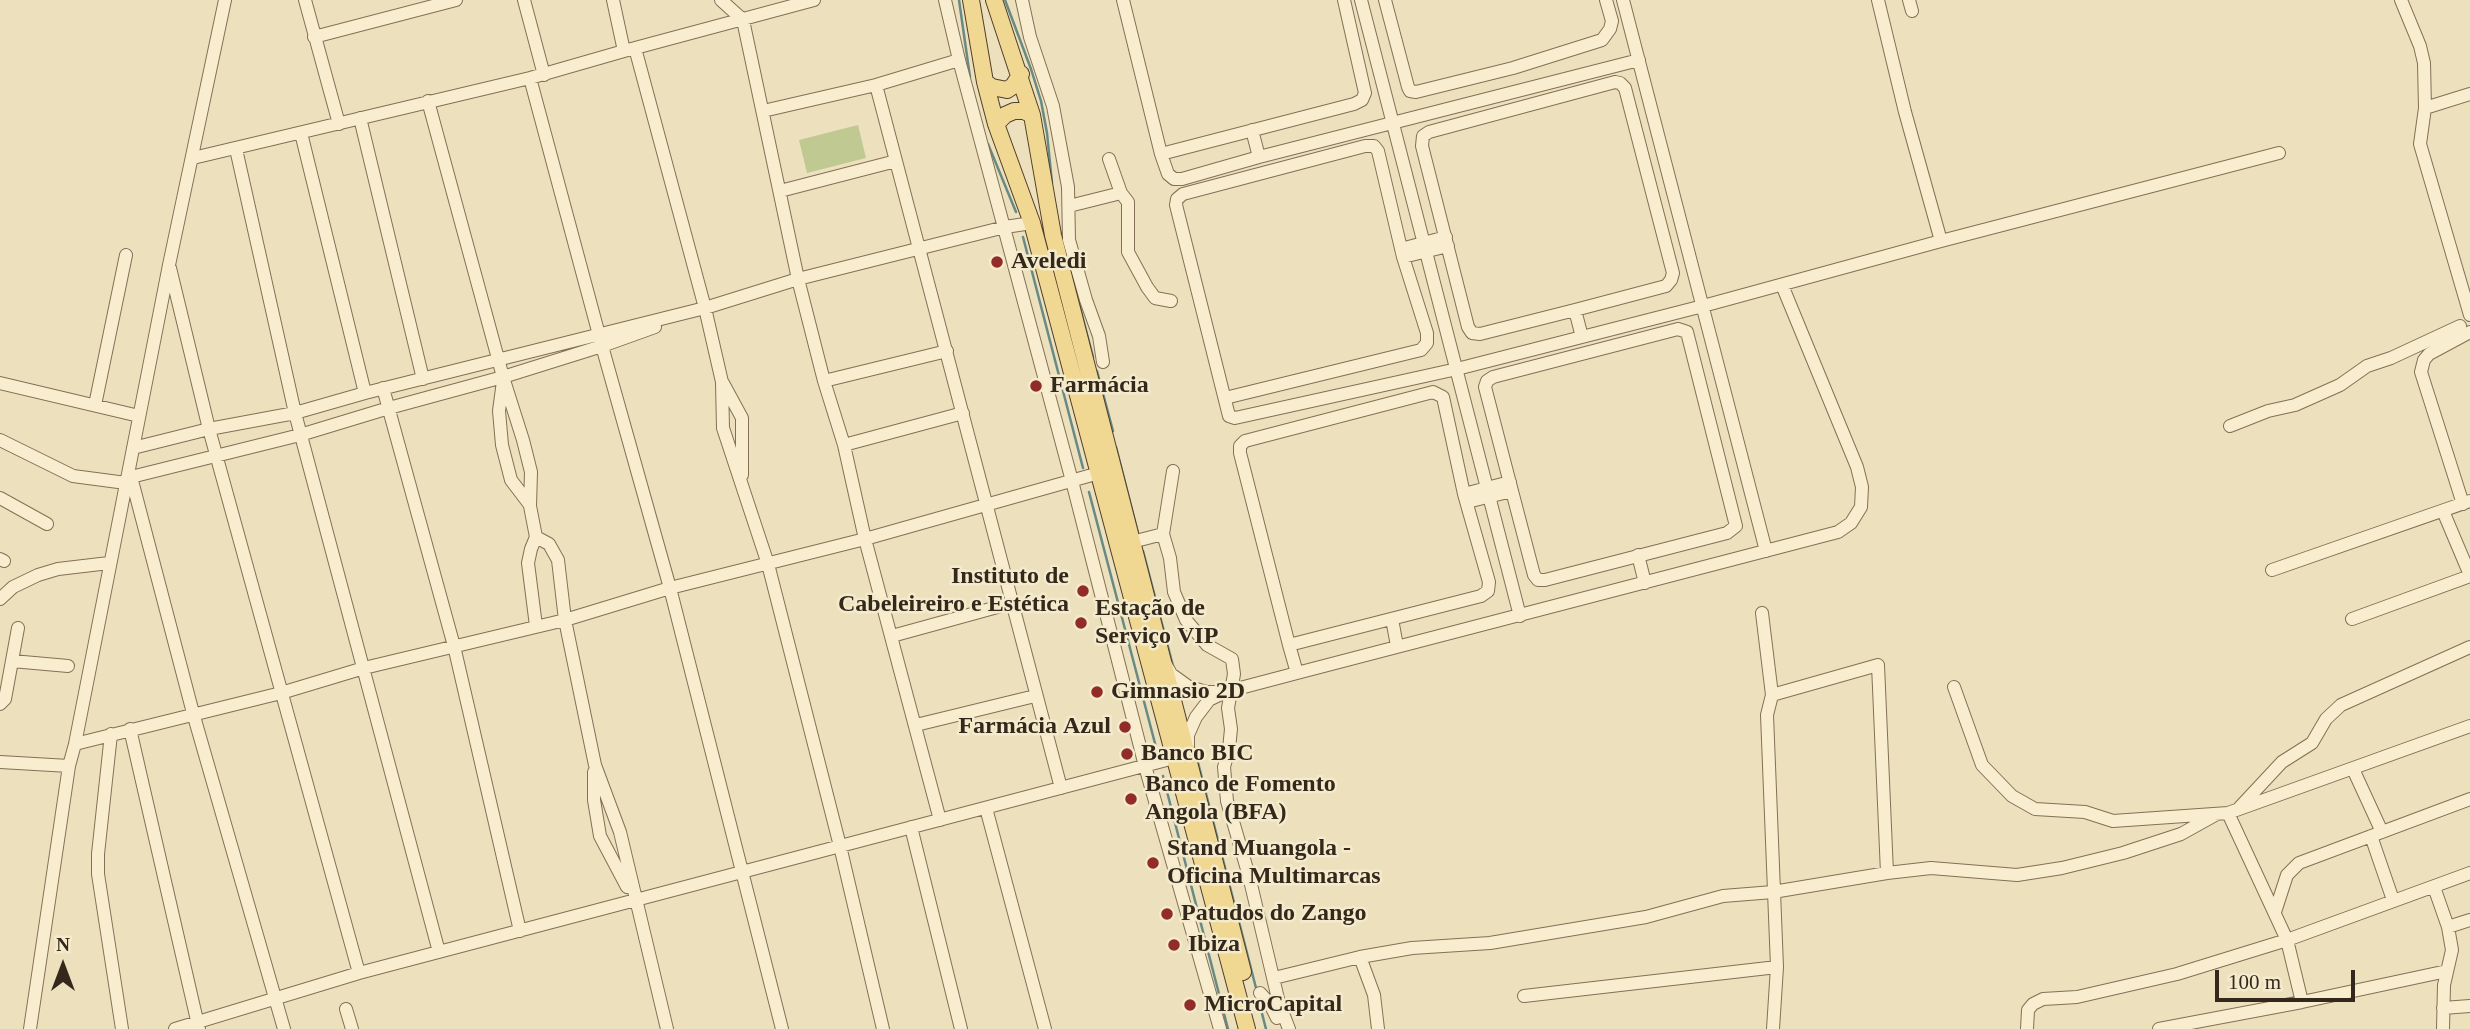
<!DOCTYPE html>
<html>
<head>
<meta charset="utf-8">
<style>
	body { margin:0 }
	#map { position:relative; width:2470px; height:1029px; overflow:hidden; background:#ece0bd; font-family:"Times New Roman",serif }
	canvas { display:block }
	.north { position:absolute; left:28px; top:931px; width:70px; height:70px; -webkit-text-stroke:5px #f4eacc; paint-order:stroke; rotate:0deg; font-size:19px; font-weight:700; line-height:28px; text-align:center; color:#33281b }
	.north::after { content:''; display:block; margin:auto; width:24px; height:32px; background:#33281b; clip-path:polygon(50% 0,100% 100%,50% 72%,0 100%) }
	.scale { position:absolute; left:2215px; top:970px; width:140px; height:32px; box-sizing:border-box; border:4px solid #33281b; border-top:0; padding-left:9px; font-size:21px; line-height:24px; white-space:nowrap; color:#33281b; -webkit-text-stroke:5px #f4eacc; paint-order:stroke }
</style>
</head>
<body>
<div id="map">
<canvas width="2470" height="1029"></canvas>
<div class="north">N</div>
<div class="scale">100 m</div>
</div>
<script>
const ctx = document.querySelector('canvas').getContext('2d');
ctx.lineJoin = 'round';
function fillPath(path, color) { ctx.fillStyle = color; ctx.fill(path, 'evenodd'); }
const toPath = rows => new Path2D(rows.map(r => 'M' + r).join(''));
function trace(path, color, width, dash) { ctx.strokeStyle = color; ctx.lineWidth = width; ctx.lineCap = dash ? 'butt' : 'round'; ctx.setLineDash(dash || []); ctx.stroke(path); }
function label(font, color, halo, rows, align = 'center') {
  ctx.font = font + ' "Times New Roman",serif'; ctx.lineWidth = 5; ctx.setLineDash([]); ctx.textBaseline = 'middle'; ctx.strokeStyle = halo; ctx.fillStyle = color; for (const [text, x, y, turn = 0] of rows) {
    ctx.save(); ctx.translate(x, y); ctx.rotate((+turn || 0) * Math.PI / 180); ctx.textAlign = isNaN(turn) ? turn : align; if (halo) ctx.strokeText(text, 0, 0); ctx.fillText(text, 0, 0); ctx.restore();
  }
}
fillPath(toPath([
	[858,125,866,158,807,173,799,140]
]), '#c0c991');
trace(toPath([
	[959,0,970,77],
	[1005,0,1031,69,1041,101,1047,133,1052,183],
	[988,144,1016,212],
	[1060,231,1093,357],
	[1023,237,1083,468],
	[1097,371,1113,431],
	[1116,447,1138,533],
	[1089,492,1157,751],
	[1143,551,1173,666],
	[1194,747,1256,988],
	[1163,776,1228,1029],
	[1258,998,1266,1029]
]), '#688a84', 2.5);
const minor = toPath([
	[305,0,339,124],
	[524,0,544,75],
	[613,0,624,51],
	[721,0,743,20,798,279,824,381,844,445,865,539,940,820],
	[945,0,959,60,1072,481,1145,766,1220,1029],
	[1022,0,1030,37,1053,106,1068,187,1069,240,1086,300,1099,336,1103,362],
	[1123,0,1161,154,1354,104,1362,100,1365,93,1344,0],
	[1361,0,1520,616],
	[1385,0,1408,87,1410,91,1416,92,1513,68,1602,40,1610,29,1612,21,1606,0],
	[1623,0,1766,551],
	[1878,0,1905,112,1941,241],
	[1909,0,1912,11],
	[2401,0,2420,46,2424,63,2425,108,2420,144,2470,315],
	[314,37,456,0],
	[635,48,705,308,722,382,723,428,768,564,840,846,883,1029],
	[530,78,602,346,670,588,782,1029],
	[1615,82,1620,83,1625,88,1673,273,1671,280,1666,286,1575,310,1480,334,1472,333,1468,327,1422,146,1423,136,1429,132,1615,82],
	[876,85,1061,788],
	[428,101,503,377,523,440,531,472,530,506,536,537,549,544,558,560,565,620,595,765,620,832,667,1029],
	[2425,108,2470,94],
	[763,111,876,85,959,60],
	[360,118,423,379],
	[1252,130,1259,157],
	[301,133,365,393],
	[236,149,295,413,439,952],
	[1161,154,1168,174,1174,179,1182,179,1259,157,1639,60],
	[193,158,530,78,624,51,814,0],
	[1109,159,1121,193,1128,202,1128,252,1147,287,1155,298,1171,301],
	[780,191,896,161],
	[1069,206,1121,193],
	[1401,249,1446,237],
	[1403,257,1448,246],
	[170,268,209,429,359,973],
	[1575,310,1582,337],
	[1678,329,1687,332,1736,526,1727,533,1545,580,1538,580,1534,575,1512,491,1485,387,1487,381,1493,377,1678,329],
	[503,381,499,411,502,445,511,480,530,505],
	[824,381,947,351],
	[0,383,139,416],
	[723,383,742,418,742,475],
	[383,388,454,646,520,931],
	[1225,398,1421,350,1427,343,1427,333,1403,257,1378,151,1374,146,1365,146,1183,194,1177,199,1176,205,1229,416,1235,418,1457,369,1703,306,1941,241,2279,153],
	[95,405,126,255],
	[2230,426,2268,411,2295,405,2340,385,2367,366,2391,358,2460,326],
	[0,440,73,476,126,483],
	[844,445,963,413],
	[133,448,209,429,295,413,365,393,705,308,798,279,1005,227,1032,223],
	[1173,471,1163,534,1170,558,1174,592,1186,620,1207,645,1232,659,1234,674,1228,708,1231,729,1229,749,1224,767,1227,801,1249,876,1279,1003,1289,1029],
	[130,473,193,713,284,1029],
	[131,477,300,435,389,408,503,377,602,346,655,327],
	[1464,494,1510,482],
	[0,498,47,524],
	[1467,502,1512,491],
	[2463,504,2421,372,2424,360,2429,354,2470,332],
	[2443,511,2470,575],
	[1132,542,1163,534],
	[1638,555,1645,583],
	[0,559,4,561],
	[2272,570,2470,501],
	[0,599,13,587,38,575,58,569,109,563],
	[1762,613,1772,695],
	[1392,619,1397,646],
	[2352,619,2470,576],
	[536,626,528,563,531,549,536,537],
	[892,636,1012,603],
	[1289,645,1481,596,1488,591,1489,582,1464,494,1443,397,1433,392,1245,441,1240,446,1240,453,1289,645,1297,673,1838,532,1851,523,1861,507,1862,487,1857,467,1782,285],
	[12,661,68,666],
	[1166,665,1171,674,1189,687,1207,692,1225,692,1297,673],
	[1954,687,1982,765,2012,796,2035,809,2085,812,2113,821,2228,813,2470,726],
	[0,704,5,699,18,628],
	[916,725,1035,696],
	[130,729,199,1029],
	[111,734,98,854,98,874,122,1029],
	[75,744,281,693,364,668,565,620,670,588,865,539,1099,473],
	[1188,746,1188,735,1196,717,1209,700,1221,694],
	[0,762,69,766],
	[2353,769,2382,832],
	[594,772,594,800,600,836,627,887],
	[2240,807,2282,762,2312,743,2326,719,2341,705,2470,647],
	[986,808,1045,1029],
	[2228,813,2287,940,2302,1002],
	[911,827,961,1029],
	[2371,836,2393,900],
	[2434,887,2448,927,2452,950,2444,985,2443,1029],
	[2275,912,2287,875,2299,863,2470,799],
	[2448,927,2470,920],
	[1360,957,1412,948,1490,943,1646,917,1723,896,1773,892,1887,873,1931,868,2017,875,2062,868,2123,853,2181,834,2217,814],
	[1274,978,1360,957,1374,995,1378,1029],
	[1260,993,1270,1004,1277,1018],
	[1524,996,1777,967],
	[2443,1008,2470,1006],
	[346,1009,352,1029],
	[30,1029,69,766,75,744,169,265,225,0],
	[175,1029,359,973,1174,758],
	[1773,1029,1777,967,1767,715,1772,695,1878,665,1887,873],
	[2027,1029,2028,1010,2033,1004,2043,999,2077,997,2177,974,2287,940,2470,873],
	[2159,1029,2302,1002,2447,971]
]);
const major = toPath([
	[971,0,985,82,996,124,1032,223,1247,1029],
	[994,0,1032,115,1053,235,1243,972],
	[985,82,992,87,1007,90,1013,86,1021,74],
	[996,124,1005,115,1014,111,1024,111,1032,115]
]);
trace(minor, '#837056', 14);
trace(major, '#513e2b', 18);
trace(minor, '#f8edcf', 12);
trace(major, '#f0d893', 16);
for (const [x, y, r, color] of [
	[997,262,7,"#912c28"],
	[1036,386,7,"#912c28"],
	[1083,591,7,"#912c28"],
	[1081,623,7,"#912c28"],
	[1097,692,7,"#912c28"],
	[1125,727,7,"#912c28"],
	[1127,754,7,"#912c28"],
	[1131,799,7,"#912c28"],
	[1153,863,7,"#912c28"],
	[1167,914,7,"#912c28"],
	[1174,945,7,"#912c28"],
	[1190,1005,7,"#912c28"]
]) { const dot = new Path2D(); dot.arc(x, y, r, 0, 2 * Math.PI); ctx.fillStyle = color; ctx.fill(dot); trace(dot, '#f4eacc', 2.5); }
label('bold 24px', '#33281b', '#f4eacc', [
	["Aveledi",1011,262],
	["Farmácia",1050,386],
	["Instituto de",1069,577,"right"],
	["Cabeleireiro e Estética",1069,605,"right"],
	["Estação de",1095,609],
	["Serviço VIP",1095,637],
	["Gimnasio 2D",1111,692],
	["Farmácia Azul",1111,727,"right"],
	["Banco BIC",1141,754],
	["Banco de Fomento",1145,785],
	["Angola (BFA)",1145,813],
	["Stand Muangola -",1167,849],
	["Oficina Multimarcas",1167,877],
	["Patudos do Zango",1181,914],
	["Ibiza",1188,945],
	["MicroCapital",1204,1005]
], 'left');
</script>
</body>
</html>
